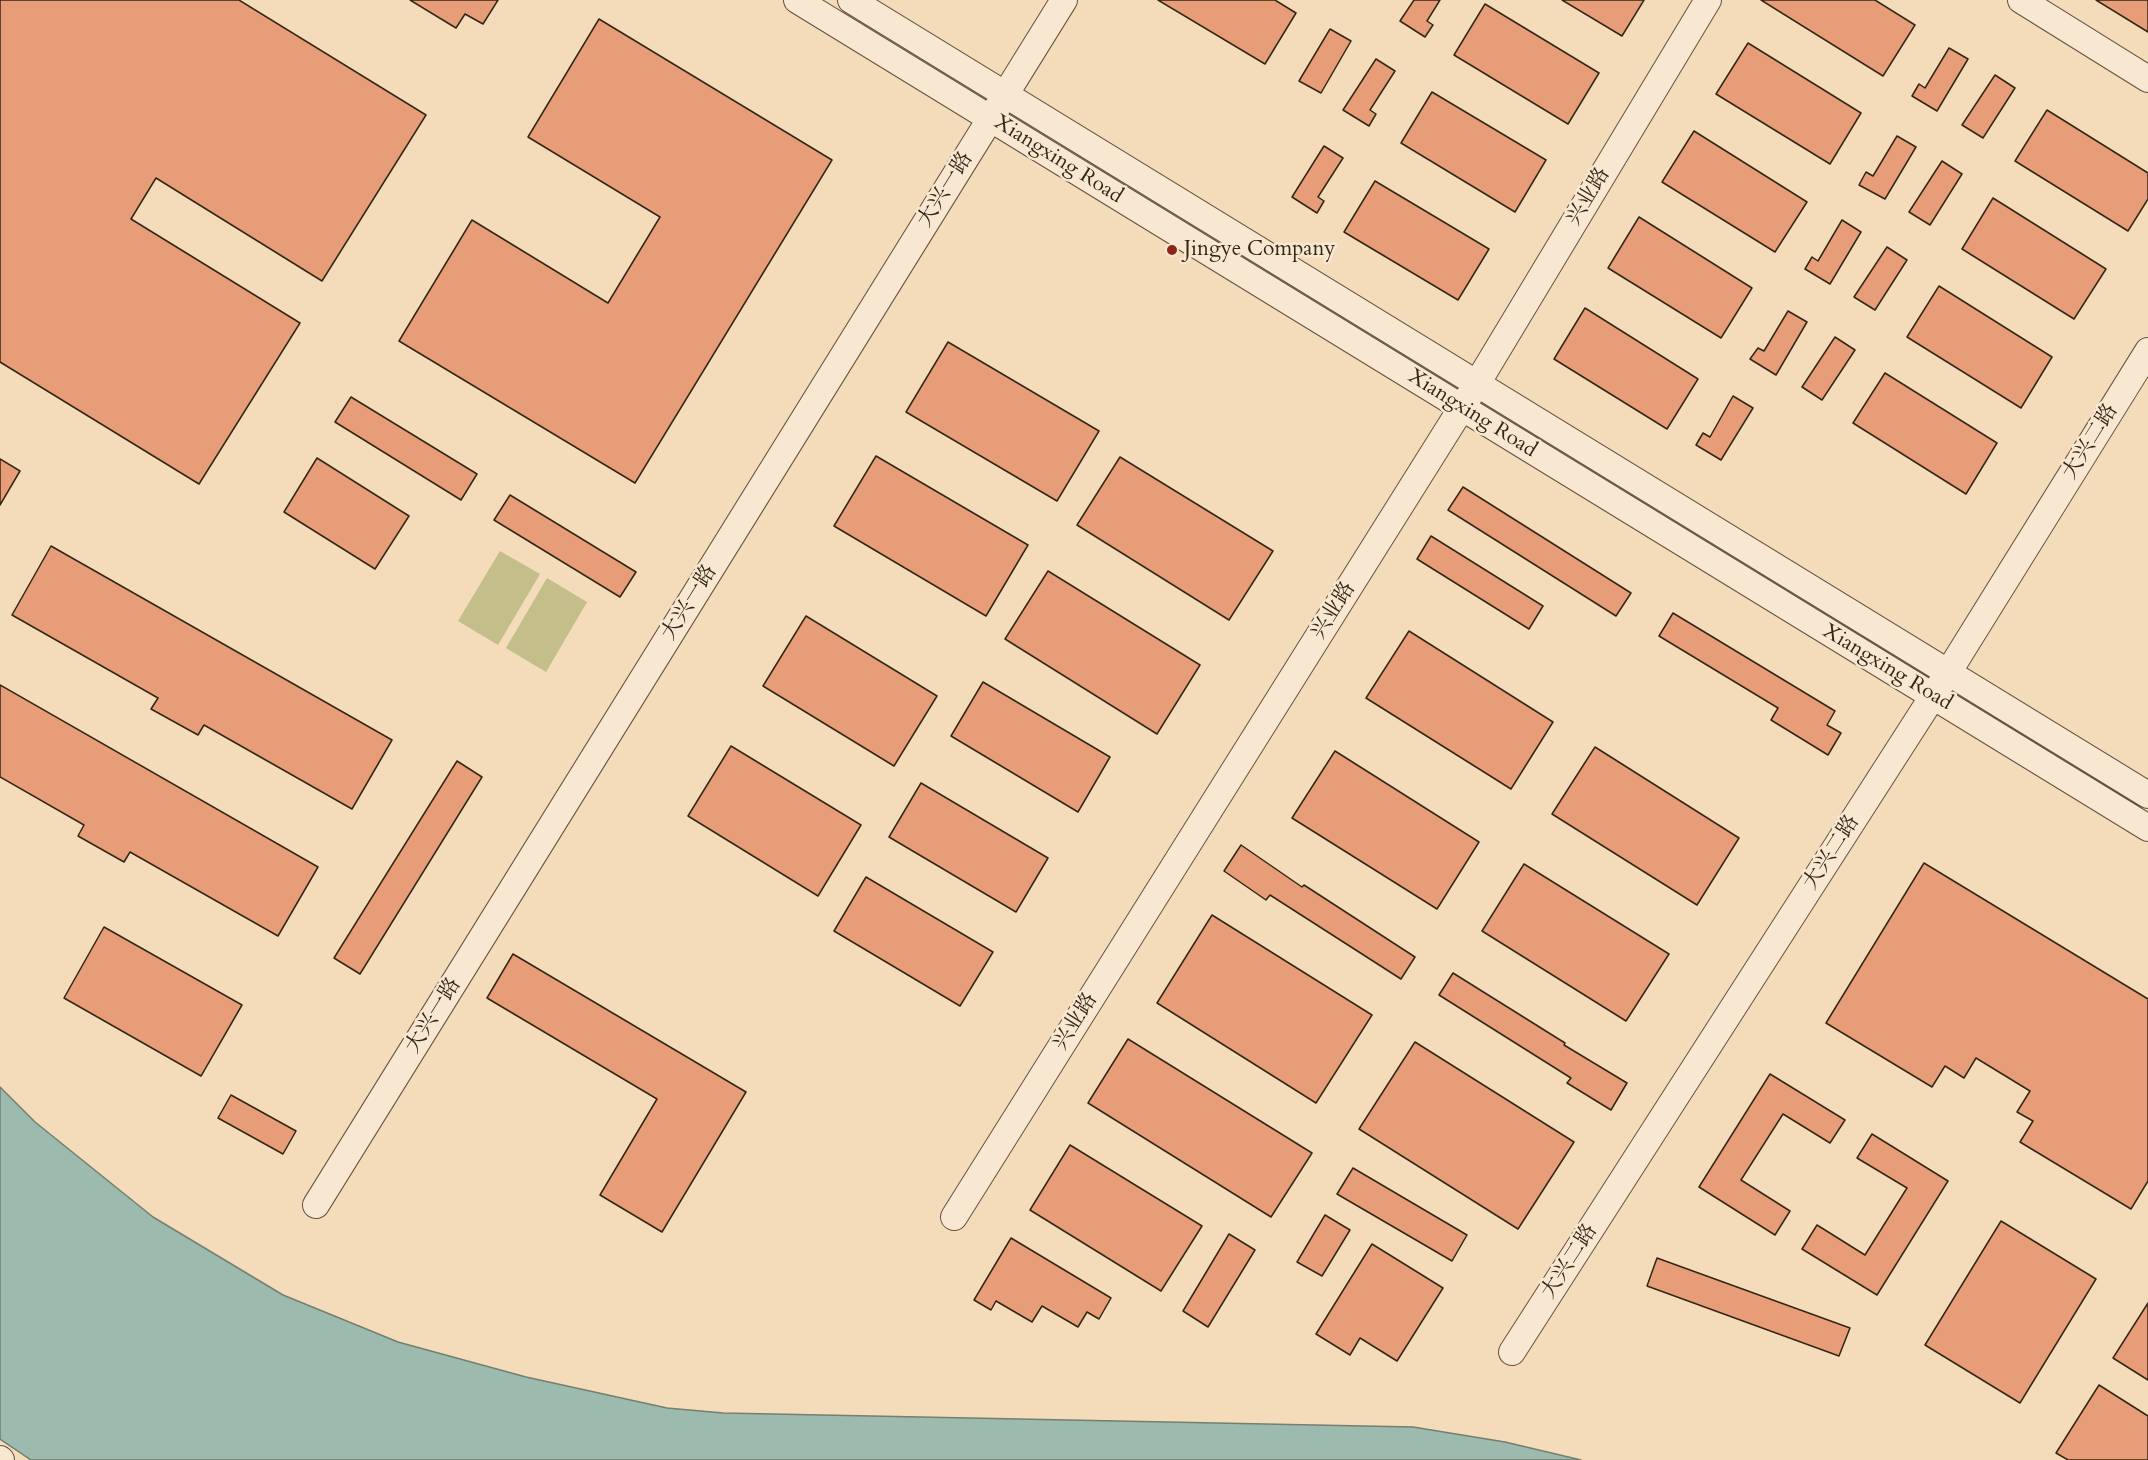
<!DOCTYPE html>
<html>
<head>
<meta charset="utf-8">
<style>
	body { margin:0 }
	canvas { display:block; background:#f4dbb9 }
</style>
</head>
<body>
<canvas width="2148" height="1460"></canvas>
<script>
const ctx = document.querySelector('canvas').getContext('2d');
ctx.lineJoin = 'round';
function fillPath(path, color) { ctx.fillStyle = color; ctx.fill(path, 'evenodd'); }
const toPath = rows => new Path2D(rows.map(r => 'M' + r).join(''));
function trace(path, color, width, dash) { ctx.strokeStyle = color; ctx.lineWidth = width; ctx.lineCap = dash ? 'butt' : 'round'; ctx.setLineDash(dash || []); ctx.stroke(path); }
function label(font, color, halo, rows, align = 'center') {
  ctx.font = font + ' Cardo,"Noto Serif SC",serif'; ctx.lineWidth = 5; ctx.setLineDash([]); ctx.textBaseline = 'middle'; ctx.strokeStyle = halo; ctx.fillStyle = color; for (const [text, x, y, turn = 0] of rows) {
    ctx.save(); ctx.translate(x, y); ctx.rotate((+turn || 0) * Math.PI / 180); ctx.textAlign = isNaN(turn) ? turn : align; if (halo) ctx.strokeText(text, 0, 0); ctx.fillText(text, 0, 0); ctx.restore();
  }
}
fillPath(toPath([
	[500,551,540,574,498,645,458,621],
	[547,578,587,602,546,672,506,648]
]), '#c3be8a');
const water = toPath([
	[0,1087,35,1122,153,1217,283,1295,398,1342,526,1377,667,1408,723,1413,1413,1427,1505,1442,1581,1460,31,1460,0,1439,0,1087]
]);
fillPath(water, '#9cbbae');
trace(water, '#727f71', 1.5);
const building = toPath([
	[0,0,239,0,426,115,322,281,156,178,131,219,300,323,199,484,0,362,0,0],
	[410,0,498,0,483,24,465,14,456,28,410,0],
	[1158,0,1275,0,1296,13,1265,64,1158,0],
	[1414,0,1440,0,1427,21,1433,25,1425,37,1400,21,1414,0],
	[1562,0,1644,0,1622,36,1562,0],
	[1761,0,1875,0,1915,25,1883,76,1761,0],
	[2096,0,2148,0,2148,32,2096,0],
	[1485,4,1599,73,1568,124,1454,55,1485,4],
	[599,19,832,160,635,483,399,341,472,220,608,303,660,217,528,137,599,19],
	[1330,29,1351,41,1321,93,1299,81,1330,29],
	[1748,43,1861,113,1830,164,1716,94,1748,43],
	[1949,48,1968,59,1937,111,1912,96,1919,84,1925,88,1949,48],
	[1376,59,1395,71,1370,110,1376,114,1369,126,1343,110,1376,59],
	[1995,75,2015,88,1983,138,1962,125,1995,75],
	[1432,92,1546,160,1515,212,1401,143,1432,92],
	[2047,110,2148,173,2148,199,2128,231,2015,161,2047,110],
	[1694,131,1807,202,1775,252,1662,182,1694,131],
	[1897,136,1916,147,1885,199,1859,185,1866,172,1873,176,1897,136],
	[1324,146,1343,158,1318,197,1324,201,1317,213,1292,197,1324,146],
	[1942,161,1962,174,1930,225,1909,212,1942,161],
	[1375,181,1489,249,1458,300,1344,232,1375,181],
	[1993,198,2106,269,2074,319,1962,249,1993,198],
	[1639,217,1752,288,1721,338,1608,268,1639,217],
	[1842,220,1861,232,1830,284,1805,269,1812,257,1818,261,1842,220],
	[1887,247,1907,260,1875,310,1854,297,1887,247],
	[1939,286,2052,357,2021,408,1907,337,1939,286],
	[1585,308,1698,379,1667,429,1554,359,1585,308],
	[1788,311,1807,322,1776,375,1750,359,1758,348,1764,351,1788,311],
	[1835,337,1855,350,1822,400,1802,387,1835,337],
	[948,342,1099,431,1057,501,906,412,948,342],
	[1885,373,1997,443,1966,494,1853,423,1885,373],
	[1733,396,1753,408,1721,460,1696,445,1703,433,1710,437,1733,396],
	[351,397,477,474,461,500,335,422,351,397],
	[876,456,1028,545,986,616,834,526,876,456],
	[1120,457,1273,551,1229,620,1077,525,1120,457],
	[317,458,409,516,375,569,284,512,317,458],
	[0,459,20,471,0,505,0,459],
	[1463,487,1631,593,1616,616,1448,510,1463,487],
	[510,495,636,572,620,597,494,520,510,495],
	[1431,536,1543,606,1529,629,1417,559,1431,536],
	[51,546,392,740,352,809,204,725,198,735,151,709,158,698,12,615,51,546],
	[1048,571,1200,665,1157,734,1005,639,1048,571],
	[1673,613,1835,711,1827,725,1841,733,1828,755,1771,720,1778,708,1659,636,1673,613],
	[806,616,937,696,894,766,763,686,806,616],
	[1409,631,1553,722,1511,789,1366,698,1409,631],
	[983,682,1110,757,1078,812,951,736,983,682],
	[0,685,318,867,278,936,130,852,124,862,78,836,84,825,0,777,0,685],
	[731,746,861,825,818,896,688,816,731,746],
	[1595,747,1739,838,1697,905,1552,814,1595,747],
	[1335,751,1479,842,1437,909,1292,818,1335,751],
	[457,761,482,777,360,974,334,958,457,761],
	[921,783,1048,858,1016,912,889,837,921,783],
	[1241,845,1302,887,1304,885,1415,957,1401,979,1270,895,1266,900,1224,871,1241,845],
	[1924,863,2148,999,2148,1181,2131,1209,2020,1142,2033,1121,2017,1112,2030,1091,1976,1058,1964,1078,1945,1066,1932,1087,1826,1023,1924,863],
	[1524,864,1669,954,1626,1021,1482,931,1524,864],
	[866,877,993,952,960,1006,834,931,866,877],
	[1212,915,1372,1015,1316,1103,1157,1003,1212,915],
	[104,927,242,1005,201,1076,64,998,104,927],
	[513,954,746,1092,662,1232,600,1195,657,1099,487,998,513,954],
	[1453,973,1565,1043,1564,1045,1627,1083,1611,1110,1567,1083,1571,1078,1439,995,1453,973],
	[1128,1039,1312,1153,1271,1217,1088,1103,1128,1039],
	[1415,1042,1574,1142,1518,1229,1359,1129,1415,1042],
	[1770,1074,1845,1120,1830,1143,1783,1114,1741,1180,1790,1211,1775,1235,1699,1187,1770,1074],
	[231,1095,296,1131,283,1154,218,1118,231,1095],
	[1872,1134,1948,1181,1877,1295,1802,1249,1817,1225,1865,1255,1907,1188,1857,1158,1872,1134],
	[1070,1145,1202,1226,1161,1291,1030,1210,1070,1145],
	[1353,1168,1467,1235,1452,1261,1337,1194,1353,1168],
	[1325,1215,1350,1230,1322,1276,1297,1262,1325,1215],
	[2001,1221,2096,1279,2020,1403,1925,1345,2001,1221],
	[1229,1234,1255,1250,1208,1327,1183,1311,1229,1234],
	[1011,1238,1111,1298,1099,1319,1087,1312,1078,1327,1042,1306,1032,1322,996,1301,991,1310,974,1300,1011,1238],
	[1372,1244,1443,1288,1397,1361,1360,1338,1350,1355,1316,1334,1372,1244],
	[1657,1258,1850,1328,1839,1356,1647,1286,1657,1258],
	[2148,1303,2148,1380,2113,1358,2148,1303],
	[2099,1385,2148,1416,2148,1460,2068,1460,2056,1453,2099,1385]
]);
fillPath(building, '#e69d78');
trace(building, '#332615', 1.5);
const minor = toPath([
	[797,0,2148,828],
	[851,0,2148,795],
	[2021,0,2148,79],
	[316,1205,1064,0],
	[954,1217,1481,377,1708,0],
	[1512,1352,1951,668,2148,351],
	[0,1459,1,1460]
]);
trace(minor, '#63533e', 28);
trace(minor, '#f8e8d2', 26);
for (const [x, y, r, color] of [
	[1172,250,6,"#8f2418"]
]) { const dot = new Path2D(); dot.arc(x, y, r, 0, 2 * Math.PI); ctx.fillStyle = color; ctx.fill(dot); trace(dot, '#f8e8d2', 2); }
label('21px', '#332615', '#f8e8d2', [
	["Xiangxing Road",1058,160,32],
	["大兴一路",946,190,-58],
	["兴业路",1589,197,-59],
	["Xiangxing Road",1472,414,32],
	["大兴二路",2091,442,-58],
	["大兴一路",690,603,-58],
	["兴业路",1334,611,-58],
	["Xiangxing Road",1887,668,31],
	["大兴二路",1832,853,-57],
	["大兴一路",434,1016,-58],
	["兴业路",1076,1022,-58],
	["大兴二路",1570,1262,-57]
]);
label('21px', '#332615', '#f8e8d2', [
	["Jingye Company",1184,250]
], 'left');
</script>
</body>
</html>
